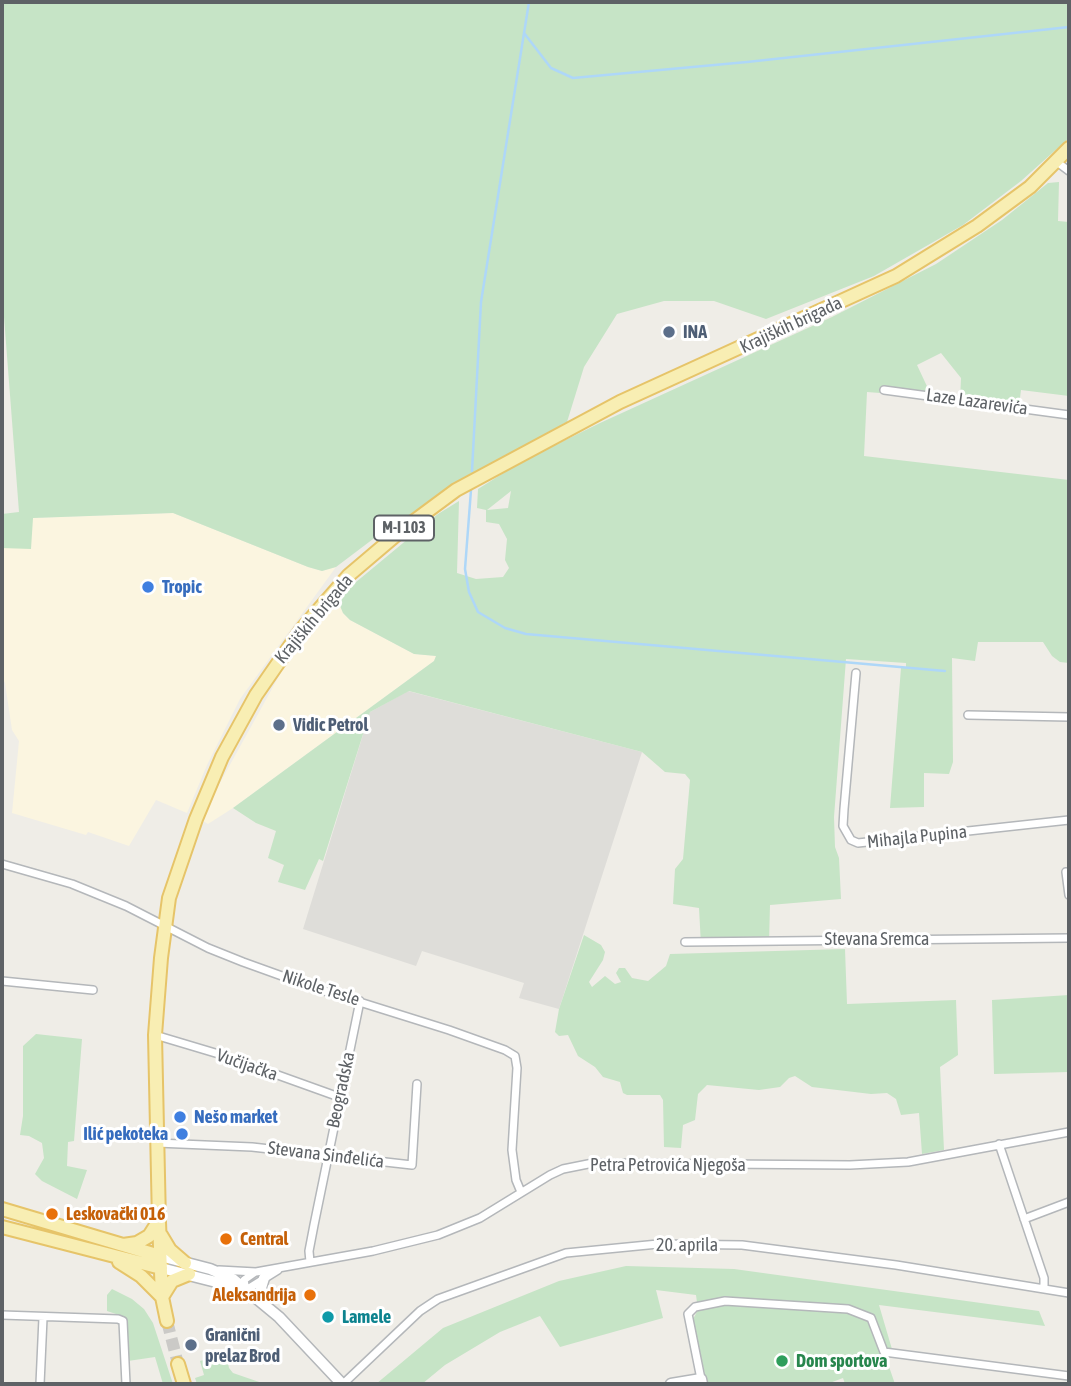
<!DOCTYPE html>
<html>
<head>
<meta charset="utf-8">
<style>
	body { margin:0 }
	#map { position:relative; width:1071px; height:1386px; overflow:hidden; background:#efede7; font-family:"Asap Condensed",sans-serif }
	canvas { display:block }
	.frame { position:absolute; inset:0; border:4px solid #5e6266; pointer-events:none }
</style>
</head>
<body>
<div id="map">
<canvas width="1071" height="1386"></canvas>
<div class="frame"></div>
</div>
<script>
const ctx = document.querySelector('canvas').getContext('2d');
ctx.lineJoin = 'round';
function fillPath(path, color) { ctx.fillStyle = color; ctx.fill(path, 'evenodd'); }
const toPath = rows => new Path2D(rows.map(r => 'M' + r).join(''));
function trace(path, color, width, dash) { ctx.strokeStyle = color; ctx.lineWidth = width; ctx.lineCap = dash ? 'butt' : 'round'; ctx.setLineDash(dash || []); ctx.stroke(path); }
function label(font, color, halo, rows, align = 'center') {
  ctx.font = font + ' "Asap Condensed",sans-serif'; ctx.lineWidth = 6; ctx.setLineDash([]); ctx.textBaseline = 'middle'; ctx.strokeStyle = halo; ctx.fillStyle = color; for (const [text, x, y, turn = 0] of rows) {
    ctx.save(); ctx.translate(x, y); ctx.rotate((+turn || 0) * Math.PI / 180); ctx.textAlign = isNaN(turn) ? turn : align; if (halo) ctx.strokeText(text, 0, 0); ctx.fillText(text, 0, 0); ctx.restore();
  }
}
fillPath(toPath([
	[173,513,308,567,322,571,336,567,240,699,207,765,187,813,156,800,129,846,88,832,86,835,12,813,19,741,12,730,5,683,2,677,2,548,30,548,32,518],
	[338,597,338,601,343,613,350,620,414,654,436,656,434,661,233,808,208,824,200,819,289,658]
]), '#fbf5e0');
fillPath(toPath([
	[408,691,642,752,559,1009,519,998,524,983,422,951,416,966,303,929,370,712]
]), '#deddd9');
fillPath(toPath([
	[2,2,1069,2,1069,138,1021,181,963,225,874,276,766,319,714,301,664,301,617,314,584,367,567,422,477,471,381,533,336,567,322,571,308,567,173,513,33,518,31,549,2,548,2,514,19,512,2,291],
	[1059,182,1058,221,1069,222,1069,396,1021,390,1019,406,960,401,961,378,941,353,917,365,932,397,867,392,864,456,1069,480,1069,663,1060,662,1052,656,1043,642,978,642,975,661,952,658,953,762,949,774,924,773,924,807,890,808,901,668,906,668,906,663,846,659,834,817,835,847,839,858,841,899,770,905,769,943,701,945,699,908,673,904,675,869,683,859,690,780,685,774,665,772,642,752,409,691,370,712,323,861,319,859,305,890,278,882,284,865,268,858,276,831,256,823,233,808,434,661,436,656,414,654,350,620,343,613,338,601,338,597,438,514,459,501,457,573,476,579,503,577,509,568,505,560,507,539,499,524,486,522,486,510,477,508,478,489,521,462,600,423,832,317,936,264,1002,220,1048,183],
	[511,491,508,508,487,510],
	[584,935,601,945,605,952,603,960,589,982,592,987,605,976,615,984,621,982,616,973,619,968,625,968,632,978,648,981,666,966,670,954,845,949,847,1004,956,1000,958,1055,940,1067,944,1150,922,1154,919,1113,901,1115,896,1099,887,1093,871,1094,812,1087,795,1076,789,1078,780,1087,759,1090,707,1085,698,1094,695,1120,683,1125,681,1148,664,1147,663,1100,660,1095,627,1095,623,1093,620,1082,603,1077,595,1067,578,1056,568,1035,559,1036,555,1032,559,1009],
	[1069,995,1069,1072,994,1074,992,1000],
	[36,1034,82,1039,74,1141,68,1142,67,1166,87,1170,77,1199,42,1181,35,1174,44,1158,42,1143,29,1136,20,1135,23,1116,23,1046],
	[626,1266,734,1269,1039,1311,1045,1326,879,1305,894,1356,886,1358,895,1384,845,1384,843,1378,827,1384,707,1384,693,1319,698,1310,696,1295,656,1290,663,1318,560,1347,540,1316,500,1332,445,1365,422,1384,376,1384,443,1328,559,1281],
	[112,1289,132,1299,144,1309,153,1323,173,1384,163,1384,155,1357,128,1361,127,1321,122,1316,107,1311,107,1295],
	[226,1354,229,1368,233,1373,265,1384,197,1384,195,1378,204,1375,200,1361]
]), '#c6e4c6');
trace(toPath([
	[524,33,551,68,573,78,747,62,1069,27],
	[472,471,481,302,529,2],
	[471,490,465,569,469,592,478,612,505,628,526,634,945,671]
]), '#aed7f8', 2.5);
trace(toPath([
	[167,1321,178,1364]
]), '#cbcac7', 12, [12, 6]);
const minor = toPath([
	[1057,162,1069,171],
	[884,390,1069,415],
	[856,673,844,809,843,826,851,840,858,843,1069,820],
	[968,715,1069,717],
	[2,864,72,884,126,906,208,948,243,962,318,989,449,1030,505,1050,515,1056,517,1068,512,1150,516,1180,521,1192],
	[1066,872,1069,895],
	[685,942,1069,938],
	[2,981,93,990],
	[155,1035,222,1055,339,1097],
	[157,1143,252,1147,412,1165,417,1084],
	[999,1144,1044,1278,1044,1289],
	[1024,1219,1069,1202],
	[310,1262,309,1251,314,1225,360,1001],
	[219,1270,256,1272,373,1251,438,1235,480,1218,550,1175,563,1169,593,1163,850,1165,908,1162,1069,1132],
	[254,1273,244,1280,246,1290,278,1270],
	[2,1315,118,1319,123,1321,126,1384],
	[701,1379,688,1314,695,1307,725,1301,848,1309,871,1318,884,1352,1069,1376],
	[40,1384,43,1318],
	[343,1384,420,1311,438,1299,566,1253,658,1244,742,1245,896,1265,1069,1293]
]);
const tertiary = toPath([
	[160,1256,210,1269,233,1279,279,1317,342,1384],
	[161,1268,236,1287],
	[264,1278,261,1288,265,1304],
	[671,1384,701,1379,702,1384]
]);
const primary = toPath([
	[2,1209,160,1256],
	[2,1227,161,1268],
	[161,1235,170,1250,185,1263],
	[123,1245,137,1243,149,1236,158,1222],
	[119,1262,141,1276,162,1297],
	[162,1297,172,1281,189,1274],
	[167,1321,162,1297,159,1222,155,1035,161,958,169,898,196,819,222,757,256,695,301,630,349,575,402,530,456,490,620,402,896,276,977,226,1030,187,1069,148],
	[178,1364,184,1384]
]);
trace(minor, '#b4b7ba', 10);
trace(tertiary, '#b4b7ba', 13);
trace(primary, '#e6c469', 16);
trace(minor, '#fff', 7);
trace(tertiary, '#fff', 10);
trace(primary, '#f8eeb3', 12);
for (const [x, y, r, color] of [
	[669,332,7,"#5c6f8a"],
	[148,587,7,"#3f7fe0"],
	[279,725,7,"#5c6f8a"],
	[180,1117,7,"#3f7fe0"],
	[182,1134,7,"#3f7fe0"],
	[52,1214,7,"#e8710a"],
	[226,1239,7,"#e8710a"],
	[310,1295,7,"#e8710a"],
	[328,1317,7,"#0f9aa8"],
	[191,1345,7,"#5c6f8a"],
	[782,1361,7,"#2e9e5b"]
]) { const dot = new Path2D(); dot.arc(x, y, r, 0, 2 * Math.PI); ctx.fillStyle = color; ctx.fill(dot); trace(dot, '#fff', 2.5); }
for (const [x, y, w] of [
	[404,528,60]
]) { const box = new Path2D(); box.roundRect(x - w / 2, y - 12.5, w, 25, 5); ctx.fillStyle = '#fff'; ctx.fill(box); trace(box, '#5e6266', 2); }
label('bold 16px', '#5e6266', null, [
	["M-I 103",404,528]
]);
label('18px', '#5e6266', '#fff', [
	["Krajiških brigada",791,325,-25],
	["Laze Lazarevića",977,402,8],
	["Krajiških brigada",314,619,-50],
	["Mihajla Pupina",917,837,-6],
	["Stevana Sremca",877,939],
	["Nikole Tesle",321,988,18],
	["Vučijačka",247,1065,19],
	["Beogradska",341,1090,-78],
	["Stevana Sinđelića",326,1155,7],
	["Petra Petrovića Njegoša",668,1165],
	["20. aprila",687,1245]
]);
label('bold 18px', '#4e5e75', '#fff', [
	["INA",683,332],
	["Vidic Petrol",293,725],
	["Granični",205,1335],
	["prelaz Brod",205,1356]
], 'left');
label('bold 18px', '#366cbe', '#fff', [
	["Tropic",162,587],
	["Nešo market",194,1117],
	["Ilić pekoteka",168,1134,"right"]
], 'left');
label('bold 18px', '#c56008', '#fff', [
	["Leskovački 016",66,1214],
	["Central",240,1239],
	["Aleksandrija",296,1295,"right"]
], 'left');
label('bold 18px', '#0d838f', '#fff', [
	["Lamele",342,1317]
], 'left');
label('bold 18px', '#27864d', '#fff', [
	["Dom sportova",796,1361]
], 'left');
</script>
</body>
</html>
